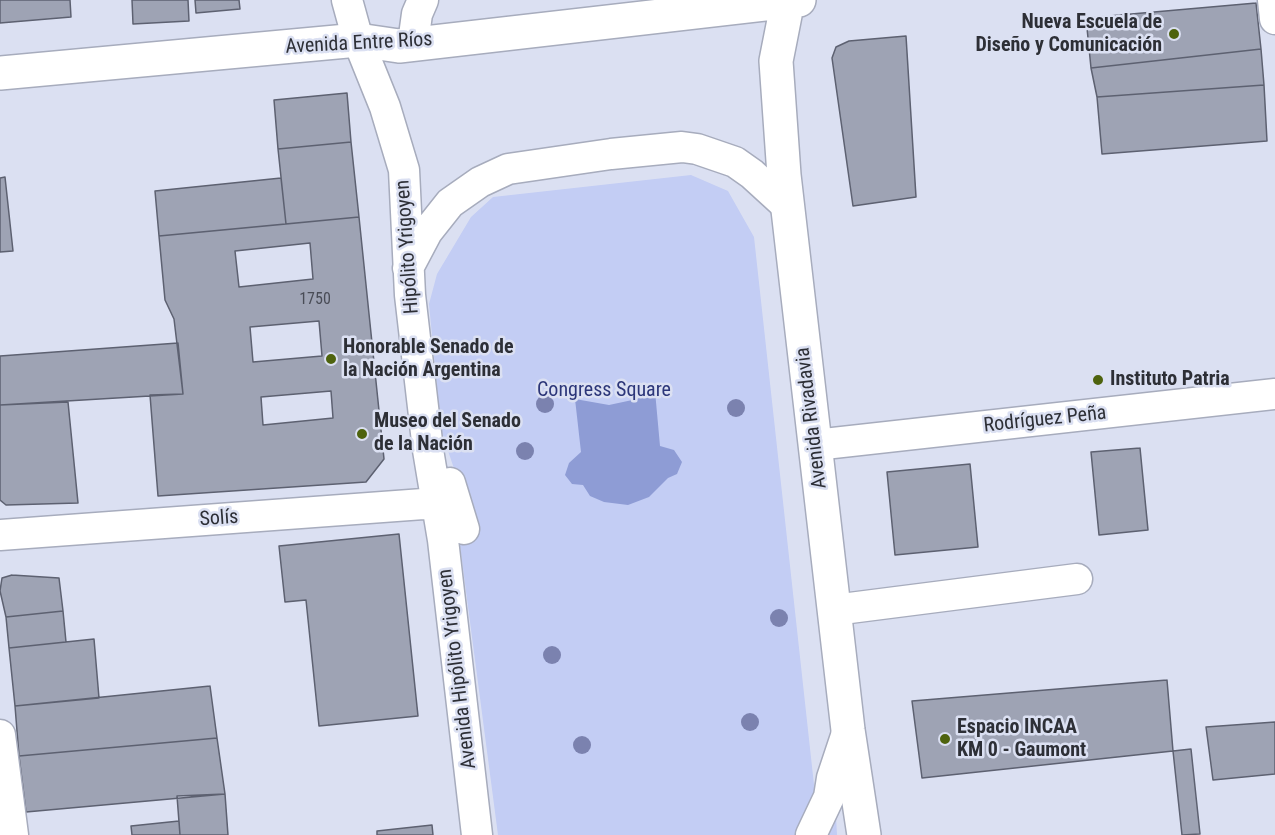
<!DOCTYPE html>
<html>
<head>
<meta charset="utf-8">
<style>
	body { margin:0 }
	canvas { display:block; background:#dbe0f2 }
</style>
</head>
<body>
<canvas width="1275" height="835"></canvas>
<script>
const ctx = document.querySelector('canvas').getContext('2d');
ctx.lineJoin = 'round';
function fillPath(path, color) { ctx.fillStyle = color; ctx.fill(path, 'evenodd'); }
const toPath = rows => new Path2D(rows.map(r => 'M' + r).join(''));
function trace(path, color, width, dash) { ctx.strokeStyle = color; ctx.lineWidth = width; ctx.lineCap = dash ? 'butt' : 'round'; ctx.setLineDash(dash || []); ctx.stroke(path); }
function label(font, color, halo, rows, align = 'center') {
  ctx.font = font + ' "Roboto Condensed",sans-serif'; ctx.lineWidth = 5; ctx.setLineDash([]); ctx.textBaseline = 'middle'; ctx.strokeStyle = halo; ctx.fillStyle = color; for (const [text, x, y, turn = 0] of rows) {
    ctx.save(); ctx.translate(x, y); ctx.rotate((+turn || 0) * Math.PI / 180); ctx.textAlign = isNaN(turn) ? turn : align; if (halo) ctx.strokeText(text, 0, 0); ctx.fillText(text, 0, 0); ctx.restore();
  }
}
fillPath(toPath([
	[691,175,728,191,754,237,816,803,836,816,837,835,498,835,459,538,474,528,441,430,429,304,437,274,471,217,493,197]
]), '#c3cdf4');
fillPath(toPath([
	[655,391,660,446,674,450,682,462,677,474,668,478,649,497,628,505,604,502,590,496,583,485,572,484,565,475,569,463,581,452,575,399,609,405,637,399]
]), '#8e9cd5');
const building = toPath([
	[0,0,70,0,71,17,0,23,0,0],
	[132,0,188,0,189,21,133,24,132,0],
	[195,0,239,0,240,9,196,13,195,0],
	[1256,3,1261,49,1091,68,1086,18,1256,3],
	[906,36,916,197,853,206,832,58,836,47,849,41,906,36],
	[1261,49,1264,85,1097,97,1091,68,1261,49],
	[1264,85,1267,141,1102,154,1097,97,1264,85],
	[347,93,351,142,278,149,274,100,347,93],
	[351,142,359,217,286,224,278,149,351,142],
	[5,177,13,251,0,252,0,178,5,177],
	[281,178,286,224,159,236,155,191,281,178],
	[359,217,384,459,366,482,158,496,150,395,183,394,174,319,165,300,159,236,359,217],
	[310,243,313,279,239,287,235,251,310,243],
	[319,321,322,356,253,362,250,327,319,321],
	[331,391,333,418,263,425,261,397,331,391],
	[178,343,183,394,0,405,0,356,178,343],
	[68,402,78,503,6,505,0,500,0,405,68,402],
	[1140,448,1148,530,1099,535,1091,452,1140,448],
	[970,464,978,547,895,555,887,472,970,464],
	[399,534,418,716,319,726,306,600,285,602,279,546,399,534],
	[12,575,59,578,63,611,6,617,0,591,2,578,12,575],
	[63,611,66,642,9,648,6,617,63,611],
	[94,639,99,698,15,706,9,648,94,639],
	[1167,680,1173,751,922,778,912,701,1167,680],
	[210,686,217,738,19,756,15,706,210,686],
	[1275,722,1275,774,1213,780,1206,727,1275,722],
	[217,738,225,794,26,812,19,756,217,738],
	[1191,749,1200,834,1182,835,1173,751,1191,749],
	[225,794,228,835,180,835,177,796,225,794],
	[179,821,180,835,132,835,131,826,179,821],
	[432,825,433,835,377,835,377,831,432,825]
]);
fillPath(building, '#9ea3b4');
trace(building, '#5d6171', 1.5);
const minor = toPath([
	[347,0,358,40,385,107,404,170,410,295,428,450,443,540,477,835],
	[1273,0,1275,19],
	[413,43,417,14,423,0],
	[408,268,427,232,450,203,480,182,508,169,611,154,682,147,697,149,735,162,752,174,787,206],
	[815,445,1275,394],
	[450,483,464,529],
	[0,535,437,503],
	[834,610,1077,579],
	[0,735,13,835],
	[811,835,829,797,832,778,848,730]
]);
const major = toPath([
	[788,0,776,61,784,175,848,730,864,835],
	[0,73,358,40,399,46,799,0]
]);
trace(minor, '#a7acbd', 33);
trace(major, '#a7acbd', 36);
trace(minor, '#fff', 30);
trace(major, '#fff', 33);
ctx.fillStyle = '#7b82af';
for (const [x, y] of [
	[545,404],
	[736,408],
	[525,451],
	[779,618],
	[552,655],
	[750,722],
	[582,745]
]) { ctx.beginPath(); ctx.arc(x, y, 9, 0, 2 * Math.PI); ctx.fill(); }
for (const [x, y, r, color] of [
	[1174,34,6,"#4e630e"],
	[331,359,6,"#4e630e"],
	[1098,380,6,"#4e630e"],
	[362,434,6,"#4e630e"],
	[945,739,6,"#4e630e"]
]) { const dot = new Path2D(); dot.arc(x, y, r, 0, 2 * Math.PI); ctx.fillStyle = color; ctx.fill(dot); trace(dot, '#dbe0f2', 2); }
label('16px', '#494c56', null, [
	["1750",315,300]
]);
label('bold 20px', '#2d2f36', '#dbe0f2', [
	["Nueva Escuela de",1162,23,"right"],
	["Diseño y Comunicación",1162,46,"right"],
	["Honorable Senado de",343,348],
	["la Nación Argentina",343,371],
	["Instituto Patria",1110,380],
	["Museo del Senado",374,422],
	["de la Nación",374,445],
	["Espacio INCAA",957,728],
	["KM 0 - Gaumont",957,751]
], 'left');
label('20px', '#2d2f36', '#dbe0f2', [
	["Avenida Entre Ríos",359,44,-3],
	["Hipólito Yrigoyen",408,247,-94],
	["Avenida Rivadavia",812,418,-97],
	["Rodríguez Peña",1045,420,-6],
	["Solís",219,519,-4],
	["Avenida Hipólito Yrigoyen",458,669,-97]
]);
label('20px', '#2c3679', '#dbe0f2', [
	["Congress Square",604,391]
]);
</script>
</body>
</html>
